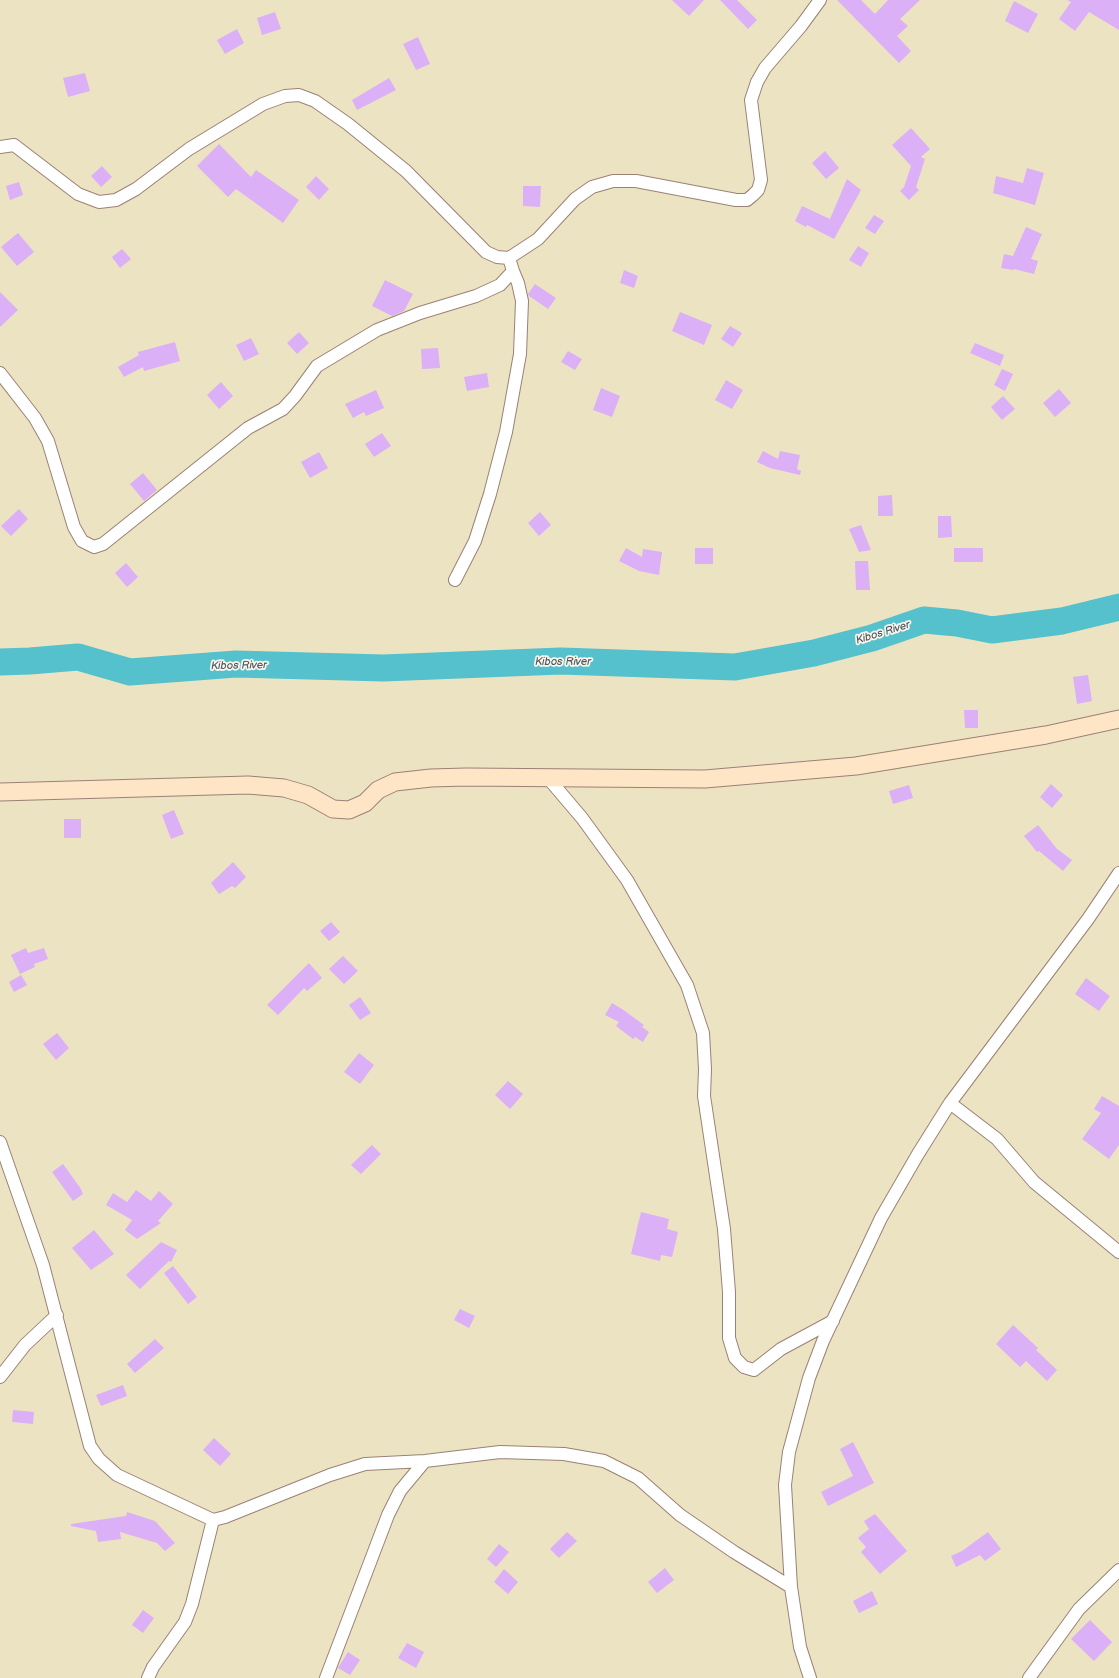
<!DOCTYPE html>
<html>
<head>
<meta charset="utf-8">
<style>
	body { margin:0 }
	canvas { display:block; background:#ece3c2 }
</style>
</head>
<body>
<canvas width="1119" height="1678"></canvas>
<script>
const ctx = document.querySelector('canvas').getContext('2d');
ctx.lineJoin = 'round';
const toPath = rows => new Path2D(rows.map(r => 'M' + r).join(''));
function trace(path, color, width, dash) { ctx.strokeStyle = color; ctx.lineWidth = width; ctx.lineCap = dash ? 'butt' : 'round'; ctx.setLineDash(dash || []); ctx.stroke(path); }
function fillPath(path, color) { ctx.fillStyle = color; ctx.fill(path, 'evenodd'); }
function label(font, color, halo, rows, align = 'center') {
  ctx.font = font + ' "Balsamiq Sans",sans-serif'; ctx.lineWidth = 3.5; ctx.setLineDash([]); ctx.textBaseline = 'middle'; ctx.strokeStyle = halo; ctx.fillStyle = color; for (const [text, x, y, turn = 0] of rows) {
    ctx.save(); ctx.translate(x, y); ctx.rotate((+turn || 0) * Math.PI / 180); ctx.textAlign = isNaN(turn) ? turn : align; if (halo) ctx.strokeText(text, 0, 0); ctx.fillText(text, 0, 0); ctx.restore();
  }
}
trace(toPath([
	[0,662,30,661,78,657,130,672,236,664,383,668,561,661,735,667,814,653,872,638,924,620,957,623,992,630,1062,621,1119,607]
]), '#54c1cc', 27);
fillPath(toPath([
	[672,0,704,0,689,16],
	[720,0,737,0,757,20,748,29],
	[837,0,861,0,875,14,888,0,920,0,900,19,908,26,897,36,911,51,899,63],
	[1067,0,1119,0,1119,30,1089,12,1075,31,1059,19,1071,2],
	[1014,1,1038,14,1028,33,1005,21],
	[275,12,281,29,262,35,257,18],
	[237,29,244,43,225,54,217,40],
	[418,37,430,64,416,70,403,44],
	[85,73,90,91,68,97,63,78],
	[389,78,396,90,357,110,352,100],
	[911,128,930,149,921,157,925,159,916,187,919,190,909,200,900,191,904,187,911,166,892,145],
	[219,144,251,177,256,170,299,200,283,223,236,189,228,197,197,166],
	[825,151,839,168,826,179,812,163],
	[102,166,112,177,101,187,91,176],
	[1027,168,1044,173,1035,205,993,193,996,176,1023,183],
	[316,176,329,189,319,200,306,187],
	[847,179,861,190,834,239,807,225,806,227,795,221,802,206,830,219],
	[19,182,23,195,10,200,6,186],
	[523,186,541,186,540,207,523,206],
	[874,215,884,221,875,234,865,228],
	[1026,227,1042,234,1031,259,1038,261,1034,274,1014,269,1013,270,1001,268,1004,254,1013,256],
	[18,233,34,252,17,266,1,247],
	[858,246,869,253,861,267,849,260],
	[122,249,131,259,120,268,112,257],
	[624,270,638,276,634,288,620,283],
	[385,280,413,294,404,311,392,316,372,306],
	[535,284,556,298,548,309,529,296,528,294],
	[0,292,18,310,0,327],
	[680,312,712,325,704,345,672,331],
	[730,326,742,333,733,347,721,339],
	[299,332,309,343,297,354,287,343],
	[251,338,259,354,244,361,236,345],
	[175,342,180,361,144,371,143,367,124,377,118,367,139,355,138,352],
	[975,343,1004,355,1000,366,970,353],
	[438,348,440,368,422,369,421,349],
	[568,351,582,359,575,370,561,362],
	[1002,369,1013,374,1005,391,994,385],
	[487,373,489,387,467,391,464,377],
	[726,380,743,390,732,409,715,400],
	[221,382,233,396,219,409,207,395],
	[601,388,620,396,612,417,593,410],
	[1059,389,1071,403,1055,417,1043,403],
	[376,390,384,408,366,416,364,412,353,418,345,404],
	[1003,396,1015,409,1002,420,991,407],
	[382,433,391,446,374,457,365,444],
	[763,451,778,459,780,451,800,455,797,469,801,471,800,475,770,468,757,462],
	[319,452,328,468,310,478,301,462],
	[143,473,157,490,144,501,130,484],
	[892,495,893,516,878,516,878,496],
	[19,509,28,519,11,536,1,526],
	[540,512,551,525,539,536,528,523],
	[938,516,951,516,952,537,938,538],
	[861,525,871,550,859,552,849,529],
	[626,548,642,557,643,549,662,552,659,575,639,571,619,561],
	[695,548,713,548,713,564,695,564],
	[954,548,983,548,983,562,954,562],
	[855,561,868,561,870,590,856,590],
	[126,563,138,577,127,587,115,573],
	[1088,675,1092,701,1077,704,1073,677],
	[964,710,978,710,978,728,965,728],
	[1051,784,1063,795,1052,808,1040,797],
	[909,785,913,798,893,804,889,791],
	[174,810,184,834,171,839,162,815],
	[64,819,81,819,81,838,64,838],
	[1038,825,1057,849,1072,860,1063,871,1039,851,1037,852,1024,836],
	[233,862,246,877,235,888,232,886,219,894,211,883],
	[331,922,340,932,329,941,320,931],
	[26,948,28,953,44,948,48,959,34,964,35,967,20,974,11,955],
	[343,956,358,971,344,984,329,969],
	[309,963,322,978,307,991,304,988,278,1015,267,1005],
	[21,975,27,985,14,992,9,982],
	[1086,978,1110,996,1099,1011,1075,994],
	[360,997,371,1013,360,1020,349,1005],
	[612,1003,622,1009,644,1025,642,1027,649,1032,643,1042,635,1037,633,1039,616,1026,619,1022,605,1015],
	[57,1033,69,1048,56,1060,43,1044],
	[359,1053,374,1065,360,1084,344,1072],
	[508,1081,523,1094,510,1109,495,1095],
	[1102,1096,1119,1106,1119,1145,1109,1159,1082,1139,1101,1113,1094,1109],
	[372,1145,381,1154,361,1174,351,1165],
	[63,1164,81,1189,83,1194,73,1201,52,1172],
	[136,1190,151,1201,159,1191,173,1204,158,1221,161,1223,137,1239,125,1230,132,1220,106,1205,113,1193,127,1202],
	[641,1212,669,1219,667,1229,678,1232,672,1257,661,1255,660,1261,631,1254],
	[94,1230,114,1254,91,1270,72,1248],
	[161,1242,177,1250,171,1262,169,1261,140,1289,126,1275],
	[173,1266,197,1297,188,1304,164,1273],
	[460,1309,475,1316,469,1328,454,1320],
	[1013,1325,1038,1348,1036,1350,1057,1370,1047,1381,1026,1361,1020,1367,996,1344],
	[155,1339,164,1348,135,1373,127,1364],
	[123,1385,127,1396,101,1406,96,1395],
	[13,1410,34,1412,33,1424,12,1422],
	[214,1438,231,1454,220,1466,203,1450],
	[853,1442,874,1483,828,1506,821,1492,853,1476,840,1449],
	[127,1512,155,1521,175,1543,165,1551,157,1543,120,1532,121,1539,98,1542,96,1531,71,1526,71,1524,126,1516],
	[875,1514,907,1551,880,1574,861,1552,866,1547,858,1538,869,1529,864,1521],
	[567,1532,577,1541,559,1558,550,1549],
	[988,1532,1001,1549,985,1561,980,1555,956,1567,951,1556,962,1551],
	[499,1544,509,1552,496,1567,487,1559],
	[665,1568,674,1580,657,1593,648,1582],
	[504,1569,518,1582,508,1594,494,1582],
	[872,1591,878,1604,859,1613,853,1601],
	[143,1610,154,1618,143,1633,132,1625],
	[1090,1620,1112,1642,1094,1661,1071,1639],
	[407,1643,424,1652,416,1668,398,1658],
	[348,1652,360,1660,350,1675,338,1668]
]), '#dbb0f7');
const minor = toPath([
	[0,147,14,145,78,194,99,202,116,200,136,189,189,149,263,104,285,96,299,95,315,101,348,124,406,171,486,252,497,257,509,258,538,239,575,199,592,187,613,181,636,181,736,200,747,200,753,195,758,190,761,180,751,100,757,82,765,68,801,26,820,0],
	[0,373,35,418,48,441,74,527,82,541,94,547,103,544,248,428,283,409,295,396,317,366,377,330,420,313,476,296,500,285,513,271,509,258],
	[455,580,475,541,490,494,506,432,520,354,522,301,518,283,513,271],
	[548,778,582,818,627,880,687,985,703,1033,705,1069,704,1096,724,1229,729,1292,729,1338,735,1358,744,1367,754,1370,781,1349,833,1321],
	[950,1103,997,1139,1034,1182,1119,1252],
	[0,1142,43,1265,90,1446,99,1459,117,1475,213,1520,225,1517,330,1475,365,1464,425,1461,500,1452,564,1454,604,1461,638,1478,680,1515,734,1552,791,1587],
	[0,1377,25,1345,57,1315],
	[148,1678,153,1667,185,1622,192,1604,213,1520],
	[326,1678,388,1515,400,1491,425,1461],
	[810,1678,800,1647,791,1587,785,1485,789,1452,809,1378,823,1341,881,1218,918,1154,950,1103,1088,919,1119,873],
	[1029,1678,1079,1609,1119,1570]
]);
const secondary = toPath([
	[0,792,248,785,284,788,308,795,333,809,349,810,365,803,378,790,395,782,431,778,466,777,705,779,856,766,1046,735,1119,719]
]);
trace(minor, '#9b8176', 14);
trace(secondary, '#9b8176', 19);
trace(minor, '#fff', 12);
trace(secondary, '#fee5c5', 17);
label('italic 11px', '#4e5863', '#fbf7ec', [
	["Kibos River",883,633,-17],
	["Kibos River",563,662],
	["Kibos River",239,666,-1]
]);
</script>
</body>
</html>
